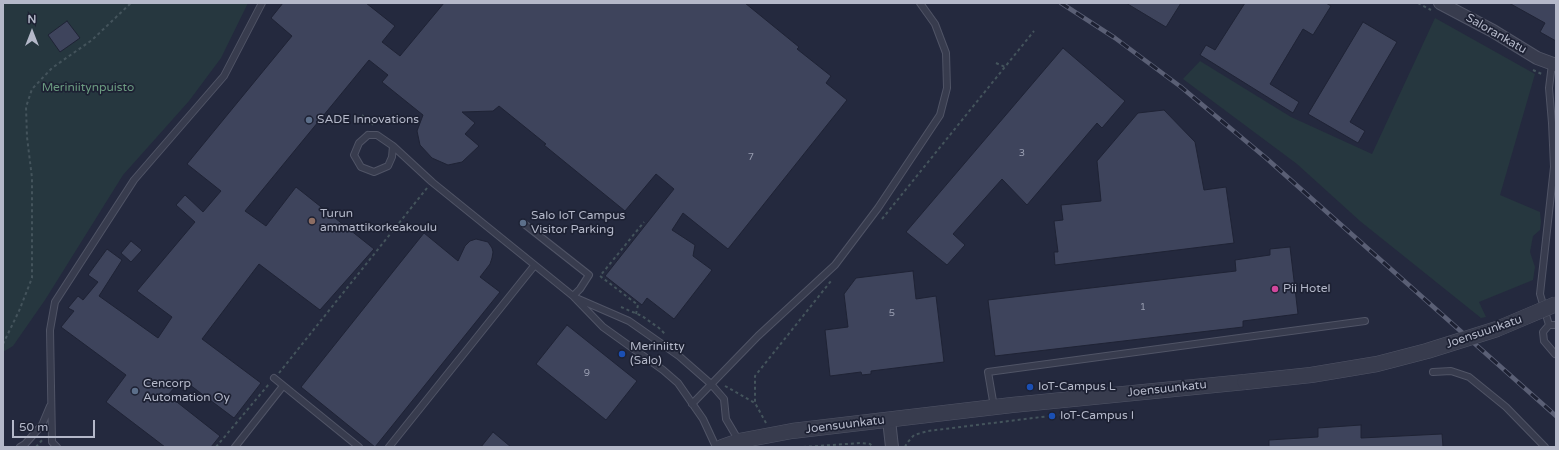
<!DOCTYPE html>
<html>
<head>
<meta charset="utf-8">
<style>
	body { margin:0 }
	#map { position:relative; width:1559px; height:450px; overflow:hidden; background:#24293e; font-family:"Varela Round",sans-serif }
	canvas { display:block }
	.frame { position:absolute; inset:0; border:4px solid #b4b8c9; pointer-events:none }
	.north { position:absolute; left:12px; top:12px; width:40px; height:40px; -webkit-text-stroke:3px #1d2133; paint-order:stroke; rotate:0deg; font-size:11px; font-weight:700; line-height:16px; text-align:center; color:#b4b8c9 }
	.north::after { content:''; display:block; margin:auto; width:14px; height:18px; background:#b4b8c9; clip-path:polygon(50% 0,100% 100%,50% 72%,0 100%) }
	.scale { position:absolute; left:12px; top:420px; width:83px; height:18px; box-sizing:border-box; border:2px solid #b4b8c9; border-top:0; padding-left:5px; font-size:12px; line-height:14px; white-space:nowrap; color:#b4b8c9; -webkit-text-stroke:3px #1d2133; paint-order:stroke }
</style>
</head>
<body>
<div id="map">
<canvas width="1559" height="450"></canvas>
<div class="frame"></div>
<div class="north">N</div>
<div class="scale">50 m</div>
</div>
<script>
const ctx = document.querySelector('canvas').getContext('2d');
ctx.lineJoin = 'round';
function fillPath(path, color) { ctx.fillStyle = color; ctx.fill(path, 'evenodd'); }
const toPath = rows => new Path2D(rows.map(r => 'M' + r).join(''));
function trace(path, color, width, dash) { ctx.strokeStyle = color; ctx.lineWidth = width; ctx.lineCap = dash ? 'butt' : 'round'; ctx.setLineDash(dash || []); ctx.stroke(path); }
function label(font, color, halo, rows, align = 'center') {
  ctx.font = font + ' "Varela Round",sans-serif'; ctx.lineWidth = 3.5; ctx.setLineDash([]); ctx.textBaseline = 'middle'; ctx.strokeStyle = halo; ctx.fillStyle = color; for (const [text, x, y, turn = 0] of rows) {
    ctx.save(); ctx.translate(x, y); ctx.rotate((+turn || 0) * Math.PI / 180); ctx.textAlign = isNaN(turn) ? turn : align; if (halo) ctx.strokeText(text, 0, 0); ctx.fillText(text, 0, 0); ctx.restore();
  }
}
fillPath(toPath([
	[3,3,248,3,221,58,189,101,123,175,45,300,13,346,3,352],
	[1435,18,1535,74,1500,195,1540,212,1541,222,1540,230,1533,236,1530,252,1535,267,1533,280,1479,302,1486,317,1481,318,1360,221,1297,164,1183,79,1200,61,1291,117,1372,154]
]), '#26373f');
const building = toPath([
	[283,3,366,3,395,26,382,42,400,56,444,3,745,3,799,47,797,49,831,76,826,83,847,100,728,249,683,213,672,230,695,245,693,256,712,270,674,319,647,298,642,305,605,276,674,189,656,174,625,211,544,145,546,144,499,106,493,111,462,112,475,123,465,134,479,146,462,162,448,165,432,158,420,145,417,131,423,115,382,82,388,75,369,60,245,211,266,226,296,187,374,249,320,310,259,264,202,339,261,383,234,418,182,379,168,395,220,436,211,447,165,447,106,402,126,375,61,327,74,311,68,308,78,296,83,300,98,282,88,275,107,249,122,260,99,296,158,338,172,317,137,291,195,222,176,205,185,195,203,212,221,191,187,164,292,36,271,18,283,3],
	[1126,3,1181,3,1166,27,1126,3],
	[1245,3,1326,3,1331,6,1313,35,1303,29,1270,84,1299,102,1293,113,1200,55,1206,45,1215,50,1245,3],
	[1509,3,1556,3,1556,41,1540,32,1545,23,1509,3],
	[67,21,80,38,60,52,48,35,67,21],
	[1363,22,1397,42,1350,122,1365,131,1358,143,1308,114,1363,22],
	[1063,48,1125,101,1102,128,1097,123,1027,205,1002,179,953,234,965,245,947,265,906,232,1063,48],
	[1164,110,1195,142,1204,190,1226,187,1234,243,1055,265,1054,252,1058,252,1054,221,1063,220,1061,205,1101,201,1097,161,1138,113,1164,110],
	[424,233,458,261,465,246,470,241,476,239,488,242,492,248,493,252,492,258,490,264,480,277,500,292,375,447,301,387,424,233],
	[131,241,142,250,131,262,121,253,131,241],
	[1290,247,1298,314,1243,321,1243,327,995,356,988,300,1236,271,1235,260,1270,255,1270,249,1290,247],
	[913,271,916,299,936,296,944,362,871,371,871,374,862,375,861,372,830,376,825,330,848,327,844,294,856,278,913,271],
	[567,325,637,381,606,420,536,364,567,325],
	[1361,425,1361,438,1442,434,1443,447,1269,447,1269,440,1318,437,1318,428,1361,425],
	[493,432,511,447,481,447,493,432]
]);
fillPath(building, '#3e445c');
trace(building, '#1f2335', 1);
const service = toPath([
	[368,135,377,135,393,146,392,157,388,166,374,172,361,167,354,155,359,143,368,135],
	[393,146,432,182,573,296,603,327,663,370,678,383,703,419,716,447],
	[523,223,589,275,580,289,573,296],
	[576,298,629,321,679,356,711,384,724,399,726,419,739,441],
	[1549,325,1540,294,1554,167,1552,123,1549,88,1552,64],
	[1556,325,1549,325,1543,332,1544,341,1555,354,1556,353],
	[1433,372,1451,371,1469,377,1506,407,1545,447],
	[274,378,359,447],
	[692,404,758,336,835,265,878,208,940,115,947,88,946,53,935,24,920,3],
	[994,407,988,372,1365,321],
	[20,447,25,444,42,425,50,406],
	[57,447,52,442,50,330,55,302,134,180,224,76,262,3],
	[235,447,283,386],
	[389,447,534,266]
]);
const minor = toPath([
	[1440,3,1493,31,1537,58,1556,65],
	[889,420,892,447]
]);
const tertiary = toPath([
	[722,447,739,441,792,431,1012,405,1245,382]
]);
trace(service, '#505466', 8);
trace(minor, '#505466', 14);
trace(tertiary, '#505466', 16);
trace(toPath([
	[1418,3,1431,10],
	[996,63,1005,67],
	[1533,70,1544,75],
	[362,115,375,126],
	[882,219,1034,31],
	[621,307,642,316,659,328,666,335],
	[636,314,638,305,600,276,644,222],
	[3,344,19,311,32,278,32,178,27,137,26,107,32,89,52,68,92,40,131,3],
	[279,373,427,188],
	[725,386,755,403],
	[766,423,755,403,755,376,831,281],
	[36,447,44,438],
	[216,447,269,384],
	[803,447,861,443,870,444,873,447],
	[905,447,907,443,914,435,928,431,1074,413]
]), '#44545c', 2, [3, 3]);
trace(service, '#383c4e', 6);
trace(minor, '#383c4e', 12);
trace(tertiary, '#383c4e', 15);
const rail = toPath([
	[1061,3,1115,38,1181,87,1266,158,1556,416]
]);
trace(rail, '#5a5f75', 4.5);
trace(rail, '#1d2133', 3, [9]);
const tertiaryBridge = toPath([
	[1245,382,1311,375,1377,364,1427,351,1497,329,1556,304]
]);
trace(tertiaryBridge, '#505466', 16, []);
trace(tertiaryBridge, '#383c4e', 15);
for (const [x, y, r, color] of [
	[309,120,4,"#5c6f8a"],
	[312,221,4,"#8d6e63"],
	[523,223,4,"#5c6f8a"],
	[1275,289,4,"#d1479c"],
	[622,354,4,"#1a4fb4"],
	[1030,387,4,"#1a4fb4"],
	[135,391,4,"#5c6f8a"],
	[1052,416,4,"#1a4fb4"]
]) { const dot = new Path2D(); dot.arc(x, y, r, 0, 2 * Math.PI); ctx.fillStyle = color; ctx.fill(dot); trace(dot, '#1d2133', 1.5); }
label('10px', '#969bae', null, [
	["3",1022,153],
	["7",751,157],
	["1",1143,307],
	["5",892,313],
	["9",587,373]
]);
label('12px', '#b4b8c9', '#1d2133', [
	["Salorankatu",1496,34,30],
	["Joensuunkatu",1484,332,-19],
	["Joensuunkatu",1167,389,-6],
	["Joensuunkatu",845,425,-7]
]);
label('12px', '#6b9b80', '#1d2133', [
	["Meriniitynpuisto",88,88]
]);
label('12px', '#b4b8c9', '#1d2133', [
	["SADE Innovations",317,120],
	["Turun",320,214],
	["ammattikorkeakoulu",320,228],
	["Salo IoT Campus",531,216],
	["Visitor Parking",531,230],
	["Pii Hotel",1283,289],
	["Meriniitty",630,347],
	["(Salo)",630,361],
	["Cencorp",143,384],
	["Automation Oy",143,398],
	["IoT-Campus L",1038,387],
	["IoT-Campus I",1060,416]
], 'left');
</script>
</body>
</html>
